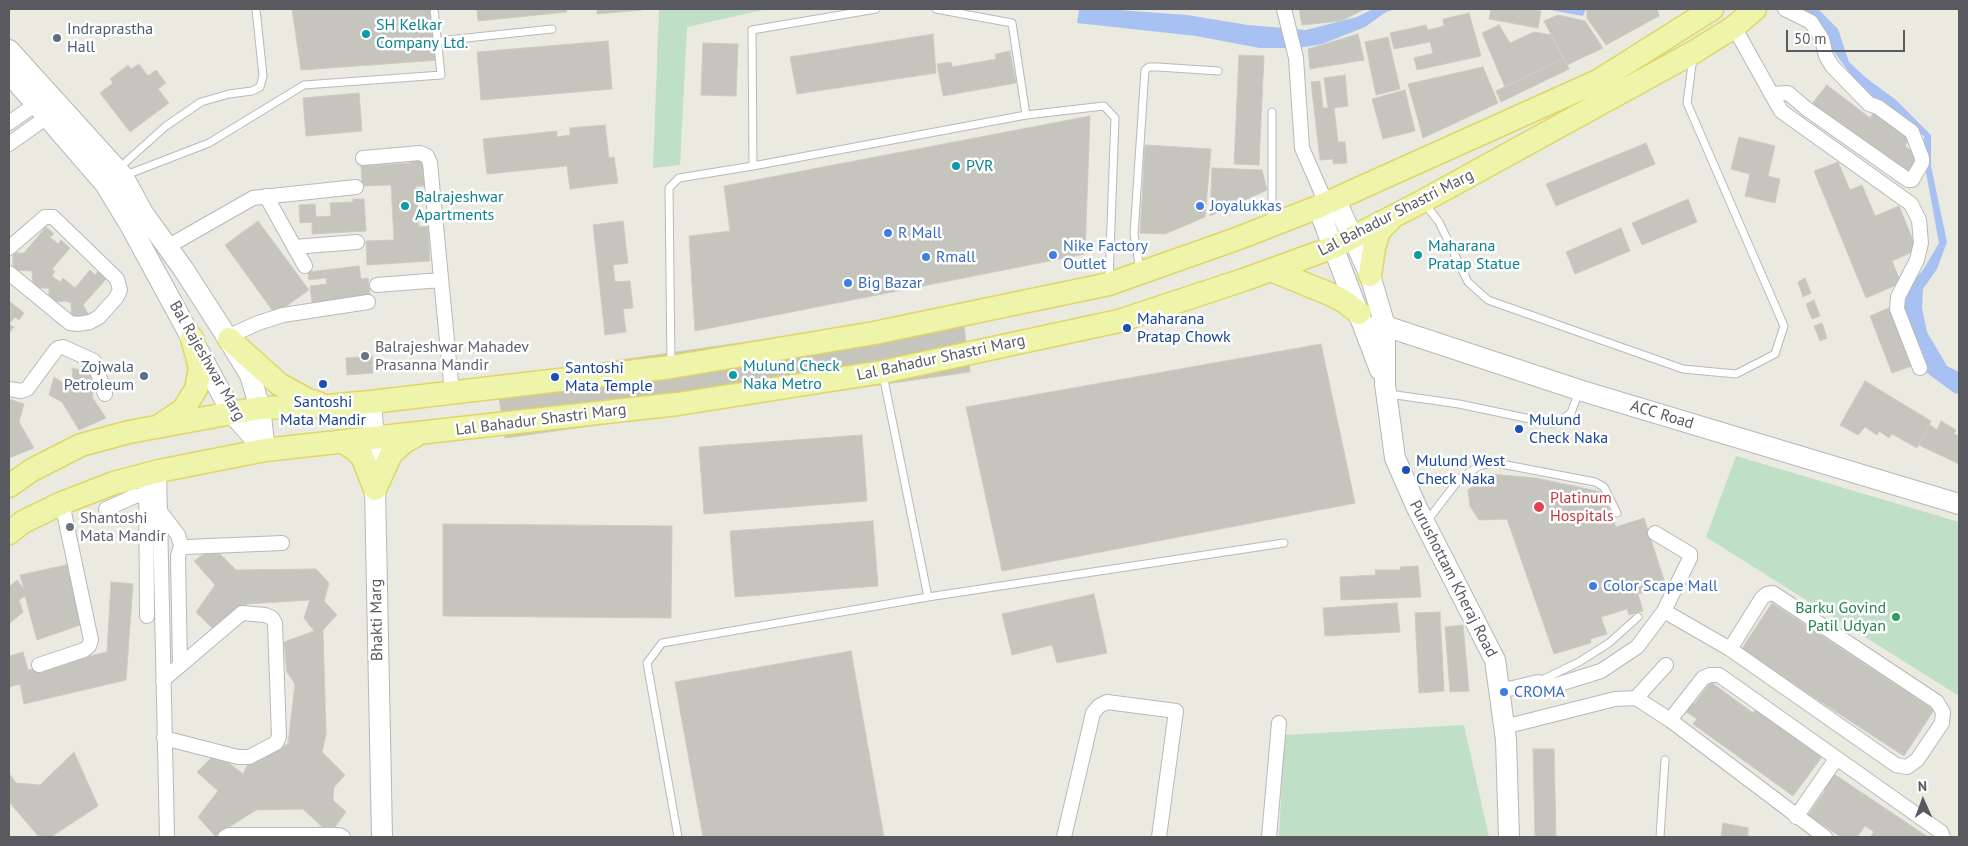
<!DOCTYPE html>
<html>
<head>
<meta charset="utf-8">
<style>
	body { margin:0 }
	#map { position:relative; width:1968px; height:846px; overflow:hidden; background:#eaeae0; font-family:"PT Sans",sans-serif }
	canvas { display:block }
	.frame { position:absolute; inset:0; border:10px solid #595a5f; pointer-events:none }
	.north { position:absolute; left:1898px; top:776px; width:50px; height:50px; -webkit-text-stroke:4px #fff; paint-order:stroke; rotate:358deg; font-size:14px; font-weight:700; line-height:20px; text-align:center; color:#595a5f }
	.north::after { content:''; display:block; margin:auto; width:18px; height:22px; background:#595a5f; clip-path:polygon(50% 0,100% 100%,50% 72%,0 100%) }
	.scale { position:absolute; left:1786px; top:30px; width:119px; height:22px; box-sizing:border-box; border:2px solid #595a5f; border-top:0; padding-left:6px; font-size:15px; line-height:18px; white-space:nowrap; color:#595a5f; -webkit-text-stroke:4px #fff; paint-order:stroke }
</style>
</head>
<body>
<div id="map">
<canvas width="1968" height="846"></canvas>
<div class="frame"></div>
<div class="north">N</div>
<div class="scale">50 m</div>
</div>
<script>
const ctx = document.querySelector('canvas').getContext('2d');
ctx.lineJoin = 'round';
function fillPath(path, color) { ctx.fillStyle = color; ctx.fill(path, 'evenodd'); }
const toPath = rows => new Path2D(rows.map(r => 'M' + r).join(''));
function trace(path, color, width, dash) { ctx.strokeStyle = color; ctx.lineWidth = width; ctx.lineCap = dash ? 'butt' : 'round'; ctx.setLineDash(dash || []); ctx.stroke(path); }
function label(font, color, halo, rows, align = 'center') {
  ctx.font = font + ' "PT Sans",sans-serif'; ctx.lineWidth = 5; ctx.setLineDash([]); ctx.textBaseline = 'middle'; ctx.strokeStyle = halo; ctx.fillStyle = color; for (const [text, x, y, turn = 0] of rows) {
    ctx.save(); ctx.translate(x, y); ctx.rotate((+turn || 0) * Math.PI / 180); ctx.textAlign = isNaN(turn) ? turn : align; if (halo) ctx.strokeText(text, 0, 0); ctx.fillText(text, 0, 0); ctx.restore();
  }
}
fillPath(toPath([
	[659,9,767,9,687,27,680,165,653,168],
	[1736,456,1959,522,1959,696,1706,537],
	[1464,725,1489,837,1279,837,1284,735]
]), '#bfdfc6');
fillPath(toPath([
	[1079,9,1105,9,1187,15,1248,25,1306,30,1357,17,1373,9,1395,9,1386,12,1365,27,1322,44,1299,48,1260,48,1196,36,1077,23],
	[1545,9,1586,9,1583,16],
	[1804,9,1818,9,1838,29,1849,62,1865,77,1896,100,1931,135,1931,166,1947,242,1937,269,1923,289,1922,308,1927,332,1947,366,1959,372,1959,394,1954,393,1927,373,1900,310,1903,293,1923,270,1939,243,1925,167,1924,136,1872,102,1834,52]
]), '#a7c1f3');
const building = toPath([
	[292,9,435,9,440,60,301,70,292,9],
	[477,9,566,9,567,12,478,21,477,9],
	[597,9,642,9,642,10,597,14,597,9],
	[1299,9,1365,9,1341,21,1302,25,1299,9],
	[1491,9,1529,9,1541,11,1538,28,1489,19,1491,9],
	[1587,9,1657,9,1659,16,1606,45,1587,18,1587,9],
	[1469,13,1481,56,1417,70,1414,58,1433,53,1430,42,1394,49,1390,33,1426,25,1428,30,1444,26,1443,19,1469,13],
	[1558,15,1585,21,1603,48,1567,65,1544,21,1558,15],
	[1499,25,1510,43,1534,32,1552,35,1564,58,1505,87,1482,33,1499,25],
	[933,34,936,73,797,94,790,57,933,34],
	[1358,34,1364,60,1310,69,1308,49,1358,34],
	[1388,37,1400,89,1376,95,1365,42,1388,37],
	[608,41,612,89,481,100,477,52,608,41],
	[703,43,738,44,736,96,701,95,703,43],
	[1010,51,1016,83,943,96,937,64,951,62,952,67,996,59,995,54,1010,51],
	[1239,55,1264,56,1259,165,1234,164,1239,55],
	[1564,58,1569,69,1501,102,1496,91,1564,58],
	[139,64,148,76,156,70,166,83,158,89,169,103,130,132,100,93,113,83,110,79,128,65,131,69,139,64],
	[1483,67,1498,103,1423,138,1408,84,1483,67],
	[1345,75,1348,106,1334,108,1338,142,1345,142,1347,163,1333,164,1333,159,1320,160,1311,82,1320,81,1323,108,1328,108,1324,78,1345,75],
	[1827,85,1870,118,1877,108,1912,135,1905,146,1921,159,1908,179,1810,106,1827,85],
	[1405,90,1415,131,1383,139,1372,99,1405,90],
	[359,93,362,131,306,136,303,98,359,93],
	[1090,116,1085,254,695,331,689,236,730,231,724,186,1090,116],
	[605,125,609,158,614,157,618,183,570,189,567,166,487,174,483,139,557,131,557,137,570,135,570,128,605,125],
	[1739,137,1775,146,1768,176,1780,179,1775,203,1745,196,1750,174,1731,169,1739,137],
	[1646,143,1655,164,1556,206,1546,184,1646,143],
	[1145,145,1211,149,1205,217,1165,234,1140,233,1145,145],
	[424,159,425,186,416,186,419,227,428,226,430,261,367,265,366,241,394,240,391,185,362,186,361,166,410,163,410,160,424,159],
	[1838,162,1850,190,1862,185,1875,216,1899,206,1917,250,1892,261,1901,283,1866,298,1814,171,1838,162],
	[1212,168,1262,170,1267,190,1210,216,1212,168],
	[353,199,364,199,366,231,312,234,312,222,300,223,299,205,315,204,316,217,331,216,330,203,353,202,353,199],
	[1688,199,1697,222,1642,245,1632,223,1688,199],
	[258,221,309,290,275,314,225,245,258,221],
	[623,221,628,263,613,265,615,282,630,281,633,308,623,309,626,332,605,335,593,225,623,221],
	[46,227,54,234,50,237,58,244,61,240,70,248,52,269,55,271,52,276,60,282,63,278,75,288,90,270,95,275,98,271,107,278,83,305,90,317,72,321,71,303,66,301,49,302,49,288,33,288,32,271,13,270,13,253,24,253,46,227],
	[1621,228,1630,251,1575,274,1566,252,1621,228],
	[359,266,361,279,368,278,370,296,312,303,310,286,327,284,326,278,309,280,308,272,359,266],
	[1805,278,1811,293,1803,297,1798,282,1805,278],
	[1814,300,1820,316,1812,319,1806,304,1814,300],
	[9,301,24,313,19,320,15,317,9,324,14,327,9,333,9,301],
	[1891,307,1915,365,1892,373,1870,316,1891,307],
	[962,311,970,372,505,438,496,378,962,311],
	[1822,323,1827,338,1820,341,1814,326,1822,323],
	[1321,344,1355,503,1002,571,966,407,1321,344],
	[372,356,373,373,347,375,346,358,372,356],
	[72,368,96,374,92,397,106,418,79,430,62,402,49,395,54,377,74,390,72,368],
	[1865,381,1931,421,1917,448,1892,434,1889,438,1879,431,1877,435,1865,427,1858,435,1840,425,1865,381],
	[9,399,24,404,19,422,34,448,9,458,9,399],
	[1941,421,1956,430,1954,434,1959,436,1959,464,1919,445,1929,424,1937,430,1941,421],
	[862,435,867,501,704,514,699,447,862,435],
	[1490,474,1536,478,1602,492,1616,527,1644,518,1666,586,1638,594,1643,611,1629,615,1627,609,1601,617,1607,634,1590,639,1591,643,1554,654,1507,519,1479,520,1470,506,1468,490,1490,474],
	[873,521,878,586,735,597,730,531,873,521],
	[443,524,672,526,671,618,443,616,443,524],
	[213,547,236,570,316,569,329,583,324,601,337,615,323,630,326,734,322,752,345,775,334,787,333,800,346,812,330,834,303,809,256,810,215,836,198,817,218,791,197,772,216,753,243,774,249,762,288,744,295,684,287,672,284,642,314,631,304,618,310,600,247,604,216,632,196,612,215,585,194,561,213,547],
	[75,563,86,623,37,640,25,596,19,600,23,612,9,624,9,587,17,580,24,589,20,575,75,563],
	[1418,566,1421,597,1341,600,1340,577,1376,575,1375,570,1401,570,1400,567,1418,566],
	[111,582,133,584,126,680,24,704,20,684,9,687,9,656,23,652,28,670,107,652,111,582],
	[1094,594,1107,653,1057,663,1052,645,1012,655,1002,614,1094,594],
	[1397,603,1400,632,1325,636,1323,608,1397,603],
	[1772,603,1934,710,1904,756,1741,650,1772,603],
	[1440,612,1444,691,1419,693,1415,613,1440,612],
	[1463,625,1469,691,1450,692,1445,627,1463,625],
	[851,651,884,837,703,837,675,682,851,651],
	[1711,682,1753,713,1756,709,1822,757,1793,796,1693,724,1697,719,1686,712,1692,704,1694,704,1711,682],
	[1533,749,1554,749,1556,837,1535,837,1533,749],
	[74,752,98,806,51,837,39,837,10,803,9,804,9,773,16,783,40,785,74,752],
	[1831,772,1928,837,1870,837,1874,832,1865,826,1857,837,1841,837,1808,815,1825,791,1820,788,1831,772],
	[1723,823,1748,828,1748,837,1721,837,1723,823]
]);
fillPath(building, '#c5c4bd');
trace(building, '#ceccc0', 1);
const lane = toPath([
	[936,9,1012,23,1026,115],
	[438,41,552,29],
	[753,166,752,30,876,9],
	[118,169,166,126,201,102,229,94,252,91,260,87,263,76,256,9],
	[126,175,209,143,304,85,441,75,434,9],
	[1425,204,1439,222,1468,282,1488,300,1683,369,1736,374,1775,354,1784,326,1687,103,1693,57],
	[1272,221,1272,112],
	[1140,270,1134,234,1145,70,1149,67,1158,67,1218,71],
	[671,365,669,188,679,178,753,166,1026,115,1104,106,1115,118,1109,279],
	[883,375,928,597],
	[1389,394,1459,404,1554,424,1571,413,1579,391],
	[1427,521,1460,478,1481,465,1496,463,1595,482,1604,487,1617,513],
	[1540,681,1579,662,1609,643,1638,617],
	[678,837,647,663,662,643,928,597,1284,543],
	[1660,837,1665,760]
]);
const street = toPath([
	[1284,9,1296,58,1302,148,1326,203],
	[1734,27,1781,111,1911,204,1919,220,1921,243,1917,260,1898,297,1897,309,1920,368],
	[1771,94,1788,93,1807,109,1908,180,1912,180,1922,163,1922,158,1912,132,1878,107,1869,104,1832,66,1826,56,1822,39,1811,22,1785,9],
	[9,123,36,104],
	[9,144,47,117],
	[363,158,420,153,427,156,430,163,452,393],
	[266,196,305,266],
	[167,247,253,198,356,187],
	[294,247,357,242],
	[9,248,45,217,53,217,117,279,120,290,116,298,99,317,90,322,78,324,70,323,9,273],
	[377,285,441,280],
	[227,337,258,323,283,315,368,302],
	[9,389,21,391,27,389,55,351,58,348,63,347,94,361,105,394],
	[159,471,167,837],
	[146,474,147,616],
	[106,509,135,496,147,495],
	[159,510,178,535,180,542],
	[1655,533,1690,554,1690,558,1664,611],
	[39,665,84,650,89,646,91,640,62,503],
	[180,666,178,556,180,549,186,547,282,543],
	[163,680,242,613,265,615,272,618,275,623,279,737,276,743,249,757,238,757,164,738],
	[1500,691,1538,682,1553,686,1601,671,1637,647,1664,611,1730,649,1896,765,1907,767,1917,760,1942,723,1943,712,1937,702,1773,593,1767,594,1762,598,1730,649],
	[1636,698,1666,665],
	[1670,720,1703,678,1710,675,1719,675,1941,832,1943,837],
	[1504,727,1615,699,1636,698,1670,720,1825,837],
	[1796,817,1836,759],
	[225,837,229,835,339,835,343,837],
	[1064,837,1093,713,1099,706,1107,702,1176,711,1159,837],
	[1269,837,1279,723]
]);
const secondary = toPath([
	[9,50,123,176,143,213,184,270,227,337,250,375,260,408,265,450],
	[9,73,105,184,130,225,232,413,265,450],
	[1335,199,1370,275,1385,326,1385,384,1395,458,1417,508,1495,660,1506,740,1509,837],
	[1318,207,1380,370],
	[1365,328,1385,326,1579,390,1959,504],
	[371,402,374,439,382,837]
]);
const primary = toPath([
	[1271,270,1332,295,1345,302,1359,313],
	[1370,275,1374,248,1379,231,1390,220],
	[229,339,279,384,306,399,318,403],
	[162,424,183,410,196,389,200,368,192,338],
	[343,442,354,449,362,456,375,489],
	[9,486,32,470,81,445,129,432,232,413,260,408,327,406,371,402,671,367,874,333,1109,284,1239,238,1318,207,1598,81,1712,9],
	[375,489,391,454,404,442,415,436],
	[9,533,23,522,62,503,114,483,159,471,265,450,678,404,882,372,1119,321,1246,279,1334,247,1423,201,1694,52,1734,27,1755,9]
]);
trace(lane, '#b8b8bd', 9);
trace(street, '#b8b8bd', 16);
trace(secondary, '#b6b7bd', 22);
trace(primary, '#ded765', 25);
trace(lane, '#fff', 7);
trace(street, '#fff', 14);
trace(secondary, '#fff', 20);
trace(primary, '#eff4ab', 22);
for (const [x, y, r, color] of [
	[366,34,5,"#0f9aa8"],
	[57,38,5,"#5c6f8a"],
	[956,166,5,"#0f9aa8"],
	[405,206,5,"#0f9aa8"],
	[1200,206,5,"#3f7fe0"],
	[888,233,5,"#3f7fe0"],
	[1053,255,5,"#3f7fe0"],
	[1418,255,5,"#0f9aa8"],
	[926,257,5,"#3f7fe0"],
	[848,283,5,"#3f7fe0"],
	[1127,328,5,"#1a4fb4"],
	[365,356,5,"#6b7280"],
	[733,375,5,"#0f9aa8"],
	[144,376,5,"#5c6f8a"],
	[555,377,5,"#1a4fb4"],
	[323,384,5,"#1a4fb4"],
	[1519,429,5,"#1a4fb4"],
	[1406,470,5,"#1a4fb4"],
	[1539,507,6,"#e0444e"],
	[70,527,5,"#6b7280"],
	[1593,586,5,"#3f7fe0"],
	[1896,617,5,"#2e9e5b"],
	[1504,692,5,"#3f7fe0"]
]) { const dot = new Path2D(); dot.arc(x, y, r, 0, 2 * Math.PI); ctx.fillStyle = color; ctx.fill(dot); trace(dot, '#fff', 2); }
label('16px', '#0d838f', '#fff', [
	["SH Kelkar",376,25],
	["Company Ltd.",376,43],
	["PVR",966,166],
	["Balrajeshwar",415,197],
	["Apartments",415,215],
	["Maharana",1428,246],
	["Pratap Statue",1428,264],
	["Mulund Check",743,366],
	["Naka Metro",743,384]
], 'left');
label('16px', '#4e5e75', '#fff', [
	["Indraprastha",67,29],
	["Hall",67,47],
	["Zojwala",134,367,"right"],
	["Petroleum",134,385,"right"]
], 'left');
label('16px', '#366cbe', '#fff', [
	["Joyalukkas",1210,206],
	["R Mall",898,233],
	["Nike Factory",1063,246],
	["Outlet",1063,264],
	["Rmall",936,257],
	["Big Bazar",858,283],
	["Color Scape Mall",1603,586],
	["CROMA",1514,692]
], 'left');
label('16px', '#595a5f', '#fff', [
	["Lal Bahadur Shastri Marg",1396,213,-27],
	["Lal Bahadur Shastri Marg",941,358,-12],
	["Bal Rajeshwar Marg",207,361,60],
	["ACC Road",1662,415,17],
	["Lal Bahadur Shastri Marg",541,420,-7],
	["Purushottam Kheraj Road",1453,579,63],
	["Bhakti Marg",377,620,-91]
]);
label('16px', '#164399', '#fff', [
	["Maharana",1137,319],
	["Pratap Chowk",1137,337],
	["Santoshi",565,368],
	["Mata Temple",565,386],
	["Santoshi",323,402,"center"],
	["Mata Mandir",323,420,"center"],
	["Mulund",1529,420],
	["Check Naka",1529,438],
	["Mulund West",1416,461],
	["Check Naka",1416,479]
], 'left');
label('16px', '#5b616d', '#fff', [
	["Balrajeshwar Mahadev",375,347],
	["Prasanna Mandir",375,365],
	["Shantoshi",80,518],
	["Mata Mandir",80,536]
], 'left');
label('16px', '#be3a42', '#fff', [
	["Platinum",1550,498],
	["Hospitals",1550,516]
], 'left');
label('16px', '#27864d', '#fff', [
	["Barku Govind",1886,608],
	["Patil Udyan",1886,626]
], 'right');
</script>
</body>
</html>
